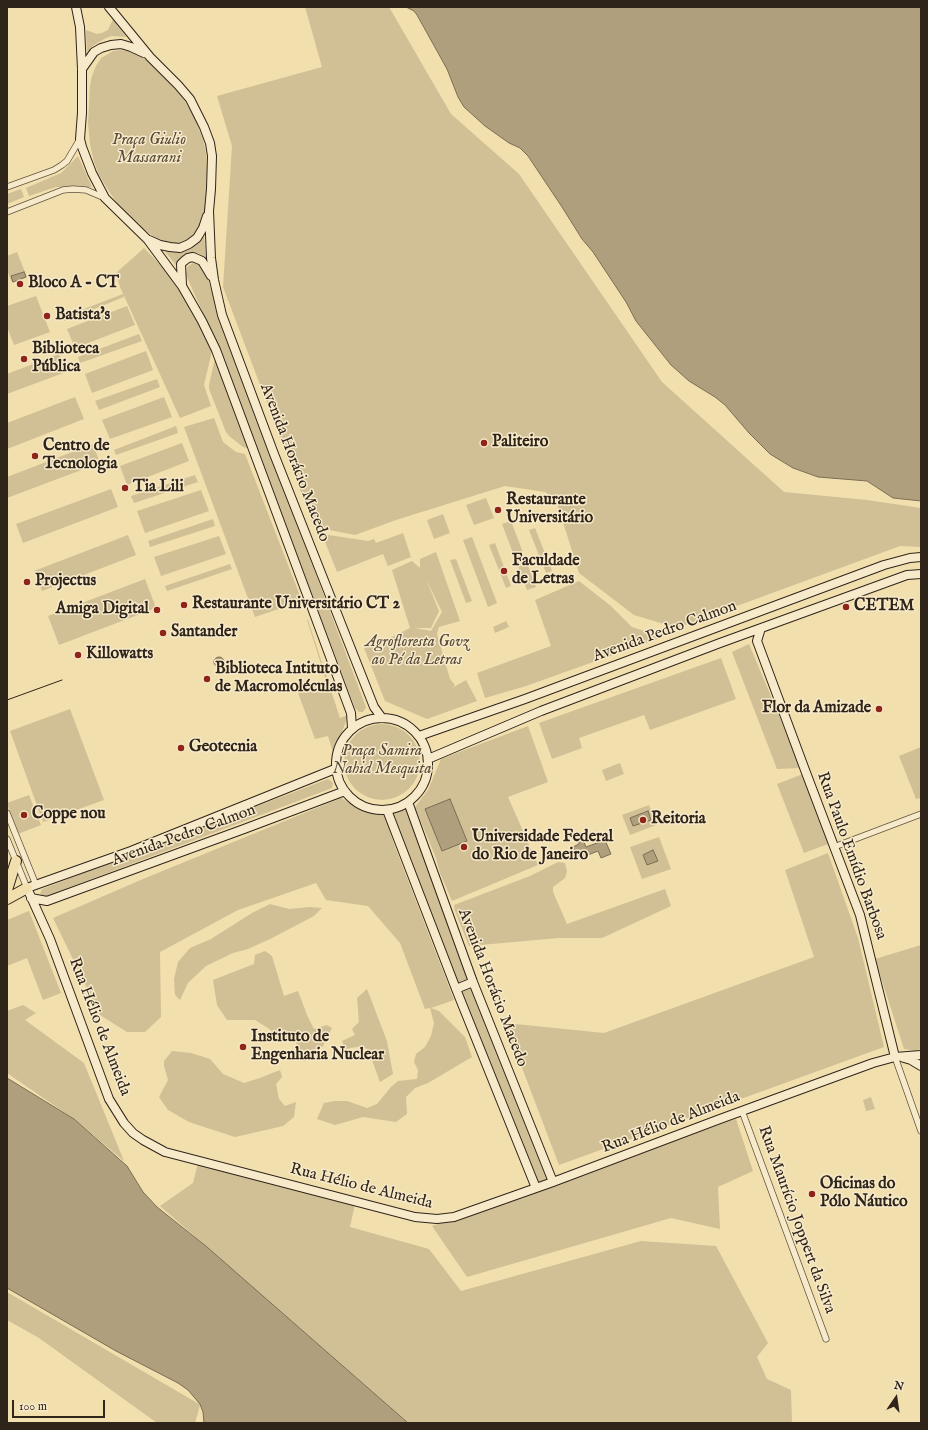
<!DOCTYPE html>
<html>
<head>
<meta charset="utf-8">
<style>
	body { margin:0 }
	#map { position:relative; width:928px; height:1430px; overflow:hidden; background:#f2dfae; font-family:"IM FELL English",serif }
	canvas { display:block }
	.frame { position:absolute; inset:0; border:8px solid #2f241a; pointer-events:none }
	.north { position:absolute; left:876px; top:1378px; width:40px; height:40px; -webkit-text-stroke:3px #f7eaca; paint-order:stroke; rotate:13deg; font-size:11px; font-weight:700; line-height:16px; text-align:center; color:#2f241a }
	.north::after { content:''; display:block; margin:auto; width:14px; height:18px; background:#2f241a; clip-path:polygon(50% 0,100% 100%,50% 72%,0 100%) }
	.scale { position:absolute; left:12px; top:1400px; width:93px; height:18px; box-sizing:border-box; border:2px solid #2f241a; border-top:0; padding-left:5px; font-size:12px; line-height:14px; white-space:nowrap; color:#2f241a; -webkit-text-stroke:3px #f7eaca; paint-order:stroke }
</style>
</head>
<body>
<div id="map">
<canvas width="928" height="1430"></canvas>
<div class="frame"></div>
<div class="north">N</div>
<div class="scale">100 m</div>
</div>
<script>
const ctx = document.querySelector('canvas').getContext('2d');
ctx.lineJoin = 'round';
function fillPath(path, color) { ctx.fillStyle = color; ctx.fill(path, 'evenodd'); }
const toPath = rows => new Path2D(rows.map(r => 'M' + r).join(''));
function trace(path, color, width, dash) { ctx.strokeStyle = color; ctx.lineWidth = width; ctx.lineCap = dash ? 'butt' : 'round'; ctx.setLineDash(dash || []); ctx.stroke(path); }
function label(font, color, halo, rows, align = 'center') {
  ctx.font = font + ' "IM FELL English",serif'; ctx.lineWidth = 3; ctx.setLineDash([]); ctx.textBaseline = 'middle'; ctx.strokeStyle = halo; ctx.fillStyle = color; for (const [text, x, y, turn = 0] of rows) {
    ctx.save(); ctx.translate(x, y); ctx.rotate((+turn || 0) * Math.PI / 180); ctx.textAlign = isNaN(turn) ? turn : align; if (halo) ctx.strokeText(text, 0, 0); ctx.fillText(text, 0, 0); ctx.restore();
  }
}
fillPath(toPath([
	[305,7,389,7,451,114,519,174,662,382,784,492,867,500,921,508,921,547,900,546,677,628,634,615,579,573,556,500,545,492,505,486,396,520,355,535,314,527,223,287,232,146,217,96,322,67],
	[113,19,126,37,112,36,106,38,94,45,87,52,86,30,97,34,102,33,108,30],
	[120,50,127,51,136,54,148,61,173,87,184,100,193,115,203,139,206,153,207,172,205,209,203,220,198,231,193,238,185,243,176,245,160,241,142,228,119,206,110,193,99,175,94,162,90,144,88,123,90,86,92,76,96,66,101,58,113,51],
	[78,156,92,187,56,187,29,196,26,188,61,173],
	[21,189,24,197,7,204,7,194],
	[204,235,206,258,198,253,189,254,178,268,164,250,176,252,183,251,197,244],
	[144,248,169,274,195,315,212,351,204,385,211,406,180,418,120,287,116,273],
	[17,252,27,277,12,283,7,270,7,256],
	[193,263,199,264,204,268,233,354,366,707,363,712,359,712,355,708,222,356,186,275,187,268,188,266],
	[123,294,124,297,64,321,63,317],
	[36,296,50,332,14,345,7,327,7,306],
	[127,306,135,325,75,348,67,329],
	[139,334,142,341,80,363,78,357],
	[146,351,153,370,92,393,85,374],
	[59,354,66,372,7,394,7,374],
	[215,358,251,449,243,447,229,436,226,432,209,389,209,385],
	[157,379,160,387,99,410,95,401],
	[75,397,84,419,7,449,7,423],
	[164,397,172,417,110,439,102,420],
	[214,418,223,442,236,452,245,454,302,601,255,617,184,427],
	[176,426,178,433,116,455,114,450],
	[182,443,189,461,127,485,120,466],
	[93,444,100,463,7,498,7,477],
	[195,475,198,482,134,503,131,496],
	[111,489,118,507,23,543,16,524],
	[201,490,209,511,145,533,137,511],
	[486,498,494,518,474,525,466,505],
	[443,514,450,533,434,539,427,520],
	[213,519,215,526,150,547,148,541],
	[511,521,536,587,527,590,502,524],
	[535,528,552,571,546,573,529,530],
	[403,533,411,557,388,566,383,554,337,572,322,534,368,541,374,539,376,543],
	[128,535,136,555,42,591,34,571],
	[219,536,226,554,161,576,154,557],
	[472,537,497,603,488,607,463,540],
	[495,543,511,586,506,588,489,545],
	[436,552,460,621,439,627,437,634,450,679,455,685,452,688,466,680,477,701,427,719,385,701,364,648,380,643,410,628,392,570,412,561,420,568,420,559],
	[426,579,442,612,431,631,415,628,431,628,439,611],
	[456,559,472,601,466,603,450,560],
	[230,564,232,569,167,591,165,586],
	[145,579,156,608,59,645,48,616],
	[579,581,611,606,632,627,663,637,526,686,485,698,477,673,551,646,535,600],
	[307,620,308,620,340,718,348,715,334,756,328,736,315,739,297,690,326,680],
	[506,621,509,627,495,633,493,627],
	[749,644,801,768,777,769,732,652],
	[721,658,736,699,650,730,644,715,579,738,582,748,552,759,539,723],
	[70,709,104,800,43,822,10,731],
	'344 762a38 38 0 1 1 76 0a38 38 0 1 1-76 0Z',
	[528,726,548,782,508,797,538,865,452,901,440,873,436,858,415,807,428,790,441,759],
	[921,747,921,798,916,799,899,756],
	[620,763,624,774,606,781,602,770],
	[803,774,828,844,804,853,777,784],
	[328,779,330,780,333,783,332,788,327,790,44,897,40,894,42,889],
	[29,795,41,825,18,834,7,803],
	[341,798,358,808,385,815,394,844,454,1000,431,1008,439,1011,465,1037,472,1057,428,1083,415,1088,406,1097,407,1114,396,1122,363,1117,335,1125,317,1119,324,1103,335,1101,347,1101,367,1108,377,1104,391,1087,398,1081,417,1079,418,1070,414,1062,416,1054,425,1047,431,1036,434,1023,430,1008,425,1009,400,943,368,906,326,900,316,883,238,910,160,952,161,1017,145,1032,127,1032,100,1015,53,918,143,879],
	[408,802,553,1182,536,1188,387,810,398,807],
	[649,805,656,825,630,835,622,815],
	[659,837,671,869,642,879,630,847],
	[828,853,858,938,884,1047,559,1165,505,1023,604,1033,814,957,785,870],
	[558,862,565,863,567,871,565,878,553,887,553,892,567,924,665,889,671,906,602,938,559,938,469,946,455,911,454,905,530,876],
	[270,904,289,909,310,907,322,908,314,916,270,939,248,949,233,953,206,966,188,983,180,1000,175,995,174,979,178,962,190,948,211,939,252,913],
	[29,911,61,993,43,1000,27,958,7,966,7,920],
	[921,945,921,1049,915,1051,904,1049,875,959],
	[265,951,272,956,284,996,298,991,307,1015,314,1029,327,1025,332,1028,323,1046,304,1062,294,1038,273,1042,271,1030,255,1020,227,1020,217,1005,213,980,254,964,255,955],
	[367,989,387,1041,393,1074,380,1082,368,1049,357,1047,345,1049,342,1041,355,1035,352,1029,359,1022,357,998],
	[23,1005,36,1013,25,1020,84,1063,124,1161,74,1119,7,1073,7,1011],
	[172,1051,191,1053,210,1059,223,1074,244,1083,260,1078,280,1070,282,1077,276,1084,279,1099,285,1106,296,1102,294,1117,283,1126,235,1137,189,1122,168,1110,159,1097,168,1080,164,1066,164,1061],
	[871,1097,875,1109,866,1111,863,1100],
	[736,1119,753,1171,718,1187,720,1229,671,1218,467,1277,432,1226],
	[198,1163,355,1204,350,1227,429,1249,461,1291,641,1241,716,1246,768,1343,757,1357,767,1379,791,1390,792,1423,408,1423,160,1206,193,1183],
	[7,1248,220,1410,204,1423,203,1412,200,1405,195,1423,157,1423,39,1338,7,1320,7,1292,199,1404,188,1390,178,1383,116,1351,7,1288]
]), '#d1bf95');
const water = toPath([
	[406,7,921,7,921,501,893,498,867,481,818,477,793,468,770,454,749,433,725,405,715,397,689,381,671,365,636,321,626,302,593,252,582,239,562,207,528,156,520,148,509,143,485,126,464,107,458,97,447,69,417,15,414,11,406,7],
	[24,272,26,277,13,282,11,276,24,272],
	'214 662a5 5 0 1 1 10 0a5 5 0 1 1-10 0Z',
	[450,799,467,841,442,851,425,809,450,799],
	[648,811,651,820,633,826,630,818,648,811],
	[580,833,586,847,605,840,611,854,601,858,598,851,578,859,573,847,579,844,576,834,580,833],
	[653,850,658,861,647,865,643,855,653,850],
	[7,1078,74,1119,127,1166,143,1192,157,1207,207,1247,408,1423,204,1423,203,1412,200,1404,188,1390,178,1383,116,1351,7,1288,7,1078]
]);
fillPath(water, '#b09f7c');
trace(water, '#7c6e55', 1);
const street = toPath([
	[7,187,54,170,62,165,67,161,80,139],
	[7,212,63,190,73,189,86,190,105,198],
	[7,813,36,885],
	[7,839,27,888],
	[834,847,921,814],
	[895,1057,921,1131],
	[742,1111,826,1339]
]);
const secondary = toPath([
	[76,7,80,27,82,69,82,113,80,139,82,147,92,173,105,198,148,240,182,286,202,321,216,350,254,452,351,713,352,728],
	[109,7,150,57,178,85,190,99,204,127,210,143,212,156,211,189,209,211,211,258,214,280,222,315,274,454,374,707,382,718],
	[82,69,94,52,101,48,111,45,121,44,131,47,144,53],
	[149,240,160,245,170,247,180,248,189,244,197,238,203,228,207,216],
	[182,285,181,264,184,261,188,258,193,257,202,261,211,276],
	[761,628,757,641,805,770,860,915,895,1057],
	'336 764a46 46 0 1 1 92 0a46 46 0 1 1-92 0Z',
	[419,736,525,699,884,565,910,558,921,557],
	[428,759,541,711,720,643,907,575,921,574],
	[335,769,131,851,27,888,50,939,109,1099,124,1123,133,1133,143,1140,165,1152,415,1217,437,1219,454,1217,553,1182,720,1119,873,1063,895,1057,921,1055],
	[408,802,473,982,553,1182],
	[387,810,456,989,536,1188],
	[31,898,47,901,244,829,345,791],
	[456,989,473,982],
	[904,1058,911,1060,921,1066]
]);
const highway = toPath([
	[7,890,16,861],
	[7,899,27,888]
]);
trace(street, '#60533f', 7);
trace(secondary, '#2f241a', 10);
trace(highway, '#2f241a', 12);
trace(street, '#f7eaca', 5.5);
trace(secondary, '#f7eaca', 8);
trace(highway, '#f2dfae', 10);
trace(toPath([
	[7,700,62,680]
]), '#2f241a', 1);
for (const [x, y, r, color] of [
	[20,284,4,"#8f2418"],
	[47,316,4,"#8f2418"],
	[24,359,4,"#8f2418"],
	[484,443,4,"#8f2418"],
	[35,456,4,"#8f2418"],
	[125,488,4,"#8f2418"],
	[498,510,4,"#8f2418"],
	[504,571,4,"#8f2418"],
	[27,582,4,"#8f2418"],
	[184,605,4,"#8f2418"],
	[846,607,4,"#8f2418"],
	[157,610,4,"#8f2418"],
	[163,633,4,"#8f2418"],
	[78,655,4,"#8f2418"],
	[207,679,4,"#8f2418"],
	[879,709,4,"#8f2418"],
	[181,748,4,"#8f2418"],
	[24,815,4,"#8f2418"],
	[643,820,4,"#8f2418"],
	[464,847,4,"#8f2418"],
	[243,1047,4,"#8f2418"],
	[812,1194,4,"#8f2418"]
]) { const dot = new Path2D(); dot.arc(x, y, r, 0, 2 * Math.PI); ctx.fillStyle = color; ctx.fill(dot); trace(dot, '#f7eaca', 1.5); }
label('italic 16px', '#584b39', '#f7eaca', [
	["Praça Giulio",149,141],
	["Massarani",149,159],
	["Agrofloresta Govz",417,643],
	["ao Pé da Letras",417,661],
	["Praça Samira",382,752],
	["Nahid Mesquita",382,770]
]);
label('bold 16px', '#2f241a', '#f7eaca', [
	["Bloco A - CT",28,284],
	["Batista's",55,316],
	["Biblioteca",32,350],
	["Pública",32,368],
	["Paliteiro",492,443],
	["Centro de",43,447],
	["Tecnologia",43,465],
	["Tia Lili",133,488],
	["Restaurante",506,501],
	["Universitário",506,519],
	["Faculdade",512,562],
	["de Letras",512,580],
	["Projectus",35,582],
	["Restaurante Universitário CT 2",192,605],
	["CETEM",854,607],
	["Amiga Digital",149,610,"right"],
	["Santander",171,633],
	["Killowatts",86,655],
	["Biblioteca Intituto",215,670],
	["de Macromoléculas",215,688],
	["Flor da Amizade",871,709,"right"],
	["Geotecnia",189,748],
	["Coppe nou",32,815],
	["Reitoria",651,820],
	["Universidade Federal",472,838],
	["do Rio de Janeiro",472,856],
	["Instituto de",251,1038],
	["Engenharia Nuclear",251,1056],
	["Oficinas do",820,1185],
	["Pólo Náutico",820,1203]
], 'left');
label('16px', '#2f241a', '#f7eaca', [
	["Avenida Horácio Macedo",294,463,69],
	["Avenida Pedro Calmon",665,632,-20],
	["Avenida Pedro Calmon",184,836,-20],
	["Rua Paulo Emídio Barbosa",851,856,70],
	["Avenida Horácio Macedo",492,988,69],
	["Rua Hélio de Almeida",99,1027,69],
	["Rua Hélio de Almeida",671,1123,-21],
	["Rua Hélio de Almeida",361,1187,14],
	["Rua Maurício Joppert da Silva",796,1220,70]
]);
</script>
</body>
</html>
